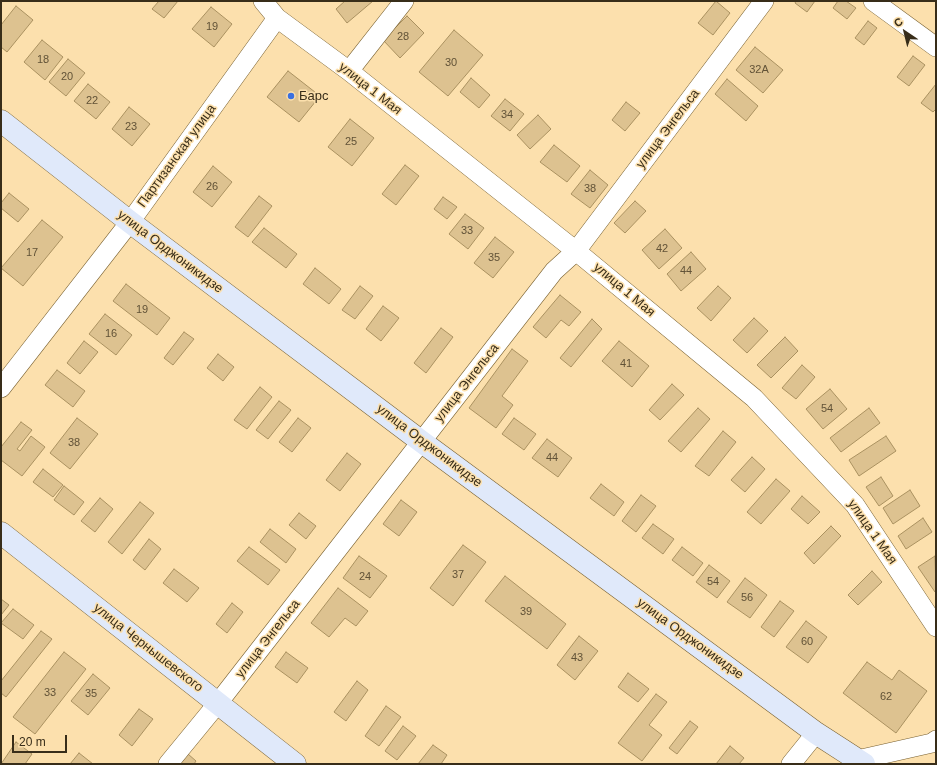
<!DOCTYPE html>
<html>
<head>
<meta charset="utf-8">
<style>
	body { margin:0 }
	#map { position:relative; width:937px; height:765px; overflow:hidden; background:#fce0ad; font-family:Arial,sans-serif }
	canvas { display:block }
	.frame { position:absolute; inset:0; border:2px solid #382d19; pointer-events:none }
	.north { position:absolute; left:885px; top:12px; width:40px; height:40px; -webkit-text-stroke:3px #fce0ad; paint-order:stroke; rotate:325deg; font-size:11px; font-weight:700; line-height:16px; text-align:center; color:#382d19 }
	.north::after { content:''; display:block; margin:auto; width:14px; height:18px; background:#382d19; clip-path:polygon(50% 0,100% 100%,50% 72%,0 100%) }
	.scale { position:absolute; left:12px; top:735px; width:55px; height:18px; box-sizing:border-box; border:2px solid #382d19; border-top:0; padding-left:5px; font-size:12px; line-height:14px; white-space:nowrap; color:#382d19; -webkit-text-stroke:3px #fce0ad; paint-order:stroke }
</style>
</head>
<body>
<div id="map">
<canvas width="937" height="765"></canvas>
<div class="frame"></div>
<div class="north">С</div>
<div class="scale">20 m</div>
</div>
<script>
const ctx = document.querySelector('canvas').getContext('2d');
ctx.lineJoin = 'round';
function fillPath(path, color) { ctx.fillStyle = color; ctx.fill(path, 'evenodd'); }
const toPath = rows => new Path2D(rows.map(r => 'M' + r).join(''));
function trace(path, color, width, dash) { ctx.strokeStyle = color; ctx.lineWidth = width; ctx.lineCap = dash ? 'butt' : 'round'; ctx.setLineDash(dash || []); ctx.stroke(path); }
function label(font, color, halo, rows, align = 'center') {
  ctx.font = font + ' Arial,sans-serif'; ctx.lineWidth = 3; ctx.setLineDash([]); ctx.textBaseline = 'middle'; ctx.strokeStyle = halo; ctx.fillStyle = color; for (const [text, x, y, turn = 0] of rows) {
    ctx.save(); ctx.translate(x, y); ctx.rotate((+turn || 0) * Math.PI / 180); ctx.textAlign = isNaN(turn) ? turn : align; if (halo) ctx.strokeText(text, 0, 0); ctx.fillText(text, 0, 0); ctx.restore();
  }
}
const building = toPath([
	[159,1,178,1,164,18,152,9,159,1],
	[345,1,373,1,347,23,336,9,345,1],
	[716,1,730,13,713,35,698,23,716,1],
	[796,1,815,1,807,12,795,3,796,1],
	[838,1,846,1,856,8,847,19,833,8,838,1],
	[16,6,33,20,7,52,1,47,1,25,16,6],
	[211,7,232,24,214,47,192,29,211,7],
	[407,16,424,33,400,58,383,40,407,16],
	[868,21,877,28,864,45,855,38,868,21],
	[454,30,483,55,448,96,419,72,454,30],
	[42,40,63,57,45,80,24,62,42,40],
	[755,47,783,70,763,93,736,70,755,47],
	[913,56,925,65,909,86,897,77,913,56],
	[68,59,85,73,66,96,49,82,68,59],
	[288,71,320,96,299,122,267,97,288,71],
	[471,78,490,95,479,108,460,92,471,78],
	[727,79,758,106,746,121,715,94,727,79],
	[88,84,110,102,96,119,74,101,88,84],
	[936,84,936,109,933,112,921,103,936,84],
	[505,99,524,114,510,131,491,116,505,99],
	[626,102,640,113,625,131,612,120,626,102],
	[129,107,150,124,132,146,112,129,129,107],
	[538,115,551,129,530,149,517,135,538,115],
	[350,119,374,138,352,166,328,147,350,119],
	[554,145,580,166,567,182,540,162,554,145],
	[405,165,419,176,396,205,382,194,405,165],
	[213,166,232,182,212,207,193,192,213,166],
	[590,170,608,185,590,208,571,194,590,170],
	[9,193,29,209,18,222,1,208,1,203,9,193],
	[259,196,272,206,248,237,235,227,259,196],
	[443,197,457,207,447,219,434,209,443,197],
	[635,201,646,211,625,233,614,223,635,201],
	[465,214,484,228,468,249,449,234,465,214],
	[42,220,63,237,23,286,1,268,42,220],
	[264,228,297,254,286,268,252,242,264,228],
	[665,229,682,248,659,269,642,250,665,229],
	[495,237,514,252,493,278,474,263,495,237],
	[691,252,706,269,681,291,667,274,691,252],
	[315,268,341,289,329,304,303,284,315,268],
	[126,284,170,318,157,335,113,301,126,284],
	[360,286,373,296,355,319,342,310,360,286],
	[718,286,731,298,711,321,697,308,718,286],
	[560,295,581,312,569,326,561,320,546,338,533,327,560,295],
	[383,306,399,318,381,341,366,329,383,306],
	[105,314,132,335,116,355,89,334,105,314],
	[754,318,768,331,747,353,733,340,754,318],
	[592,319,602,329,571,367,560,358,592,319],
	[441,328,453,337,426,373,414,363,441,328],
	[184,332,194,339,173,365,164,358,184,332],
	[785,337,798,351,771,378,757,365,785,337],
	[84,341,98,352,80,374,67,363,84,341],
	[619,341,649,366,632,387,602,361,619,341],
	[512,349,528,361,502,396,513,405,496,428,469,408,512,349],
	[218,354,234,367,223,381,207,368,218,354],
	[802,365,815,377,796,399,782,388,802,365],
	[57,370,85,391,73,407,45,385,57,370],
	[672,384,684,395,660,420,649,410,672,384],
	[260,387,272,397,247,429,234,420,260,387],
	[830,389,847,409,823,429,806,409,830,389],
	[279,401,291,410,268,439,256,430,279,401],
	[698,408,710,419,681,452,668,441,698,408],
	[869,408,880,423,841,452,830,438,869,408],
	[77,418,98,434,70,469,50,453,77,418],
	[298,418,311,428,292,452,279,442,298,418],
	[514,418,536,434,524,450,502,434,514,418],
	[21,422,32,430,17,449,20,451,31,436,45,447,22,476,1,460,1,447,21,422],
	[723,431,736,442,709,476,695,466,723,431],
	[886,436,896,451,859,476,849,460,886,436],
	[547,439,572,458,558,477,532,458,547,439],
	[347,453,361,464,340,491,326,480,347,453],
	[752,457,765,469,745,492,731,480,752,457],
	[43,469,63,485,53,497,33,482,43,469],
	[881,477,893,496,879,506,866,487,881,477],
	[776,479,790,491,761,524,747,512,776,479],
	[601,484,624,502,614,516,590,498,601,484],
	[64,486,84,502,74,515,54,500,64,486],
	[910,490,920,506,893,524,883,508,910,490],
	[641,495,656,506,636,532,622,521,641,495],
	[802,496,820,512,808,524,791,509,802,496],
	[100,498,113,509,95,532,81,521,100,498],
	[401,500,417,512,399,536,383,524,401,500],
	[140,502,154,513,122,554,108,542,140,502],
	[299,513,316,526,306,539,289,525,299,513],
	[923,518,932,532,906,549,898,536,923,518],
	[653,524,674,539,663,554,642,538,653,524],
	[831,526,841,536,814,564,804,553,831,526],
	[270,529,296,549,286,563,260,542,270,529],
	[149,539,161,549,145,570,133,560,149,539],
	[463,545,486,562,453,606,430,588,463,545],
	[249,547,280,570,268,585,237,561,249,547],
	[682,547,703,563,693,576,672,560,682,547],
	[359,556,387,576,370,598,343,578,359,556],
	[935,556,936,591,935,592,918,567,935,556],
	[709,565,730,581,717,598,696,582,709,565],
	[174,569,199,588,187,602,163,583,174,569],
	[872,571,882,582,858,605,848,595,872,571],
	[505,576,566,624,547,649,485,601,505,576],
	[745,578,767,595,750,618,727,602,745,578],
	[338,588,368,611,356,626,345,618,329,637,311,623,338,588],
	[1,599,9,605,1,615,1,599],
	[780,601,794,611,774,637,761,627,780,601],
	[232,603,243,612,227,633,216,624,232,603],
	[13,609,34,625,23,639,1,623,13,609],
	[806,621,827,637,808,663,786,647,806,621],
	[41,631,52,639,6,697,1,693,1,681,41,631],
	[579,636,598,651,575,680,557,665,579,636],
	[64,652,86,669,35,734,13,717,64,652],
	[286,652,308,668,297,683,275,667,286,652],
	[867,662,892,680,899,670,927,691,896,733,843,693,867,662],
	[628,673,649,689,638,702,618,687,628,673],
	[93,674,110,688,88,715,71,701,93,674],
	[357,681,368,690,346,721,334,712,357,681],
	[656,694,667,702,649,725,662,735,642,761,618,743,656,694],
	[386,706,401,717,379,746,365,736,386,706],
	[139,709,153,719,132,746,119,735,139,709],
	[690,721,698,727,677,754,669,748,690,721],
	[403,726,416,736,397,760,385,751,403,726],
	[16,742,32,754,25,764,1,764,16,742],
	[433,745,447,755,441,764,418,764,433,745],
	[730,746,744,758,739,764,716,764,730,746],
	[79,753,93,764,70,764,79,753],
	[188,754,196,761,194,764,180,764,188,754]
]);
fillPath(building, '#ddc290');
trace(building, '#aa9160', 1);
const street = toPath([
	[263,1,277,18,349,71,576,251,754,398,855,505,936,627],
	[873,1,936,47],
	[349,71,404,1],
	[1,388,130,222,277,18],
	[857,760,932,743,936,740],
	[168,764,218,703,554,271,576,251,764,1],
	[791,764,816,733]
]);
const secondary = toPath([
	[1,121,130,222,422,442,816,733,864,764],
	[1,533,295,764]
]);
trace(street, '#786030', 20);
trace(secondary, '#786030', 23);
trace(street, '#fff', 19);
trace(secondary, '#e0e9fa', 22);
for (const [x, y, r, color] of [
	[291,96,4,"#3a70e0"]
]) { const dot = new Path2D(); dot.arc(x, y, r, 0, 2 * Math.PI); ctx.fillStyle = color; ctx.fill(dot); trace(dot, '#fce0ad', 1.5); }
label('11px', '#615237', null, [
	["19",212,27],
	["28",403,37],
	["18",43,60],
	["30",451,63],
	["32А",759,70],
	["20",67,77],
	["22",92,101],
	["34",507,115],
	["23",131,127],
	["25",351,142],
	["26",212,187],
	["38",590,189],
	["33",467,231],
	["42",662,249],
	["17",32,253],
	["35",494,258],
	["44",686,271],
	["19",142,310],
	["16",111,334],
	["41",626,364],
	["54",827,409],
	["38",74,443],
	["44",552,458],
	["37",458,575],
	["24",365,577],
	["54",713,582],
	["56",747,598],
	["39",526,612],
	["60",807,642],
	["43",577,658],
	["33",50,693],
	["35",91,694],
	["62",886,697]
]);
label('13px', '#382d19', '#fce0ad', [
	["улица 1 Мая",370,89,38],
	["улица Энгельса",668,129,-53],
	["Партизанская улица",177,156,-54],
	["улица Орджоникидзе",170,252,37],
	["улица 1 Мая",624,290,40],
	["улица Энгельса",467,383,-52],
	["улица Орджоникидзе",429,446,37],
	["улица 1 Мая",872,532,55],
	["улица Энгельса",268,639,-52],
	["улица Орджоникидзе",690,639,36],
	["улица Чернышевского",148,648,38]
]);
label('13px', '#382d19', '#fce0ad', [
	["Барс",299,96]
], 'left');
</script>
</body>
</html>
